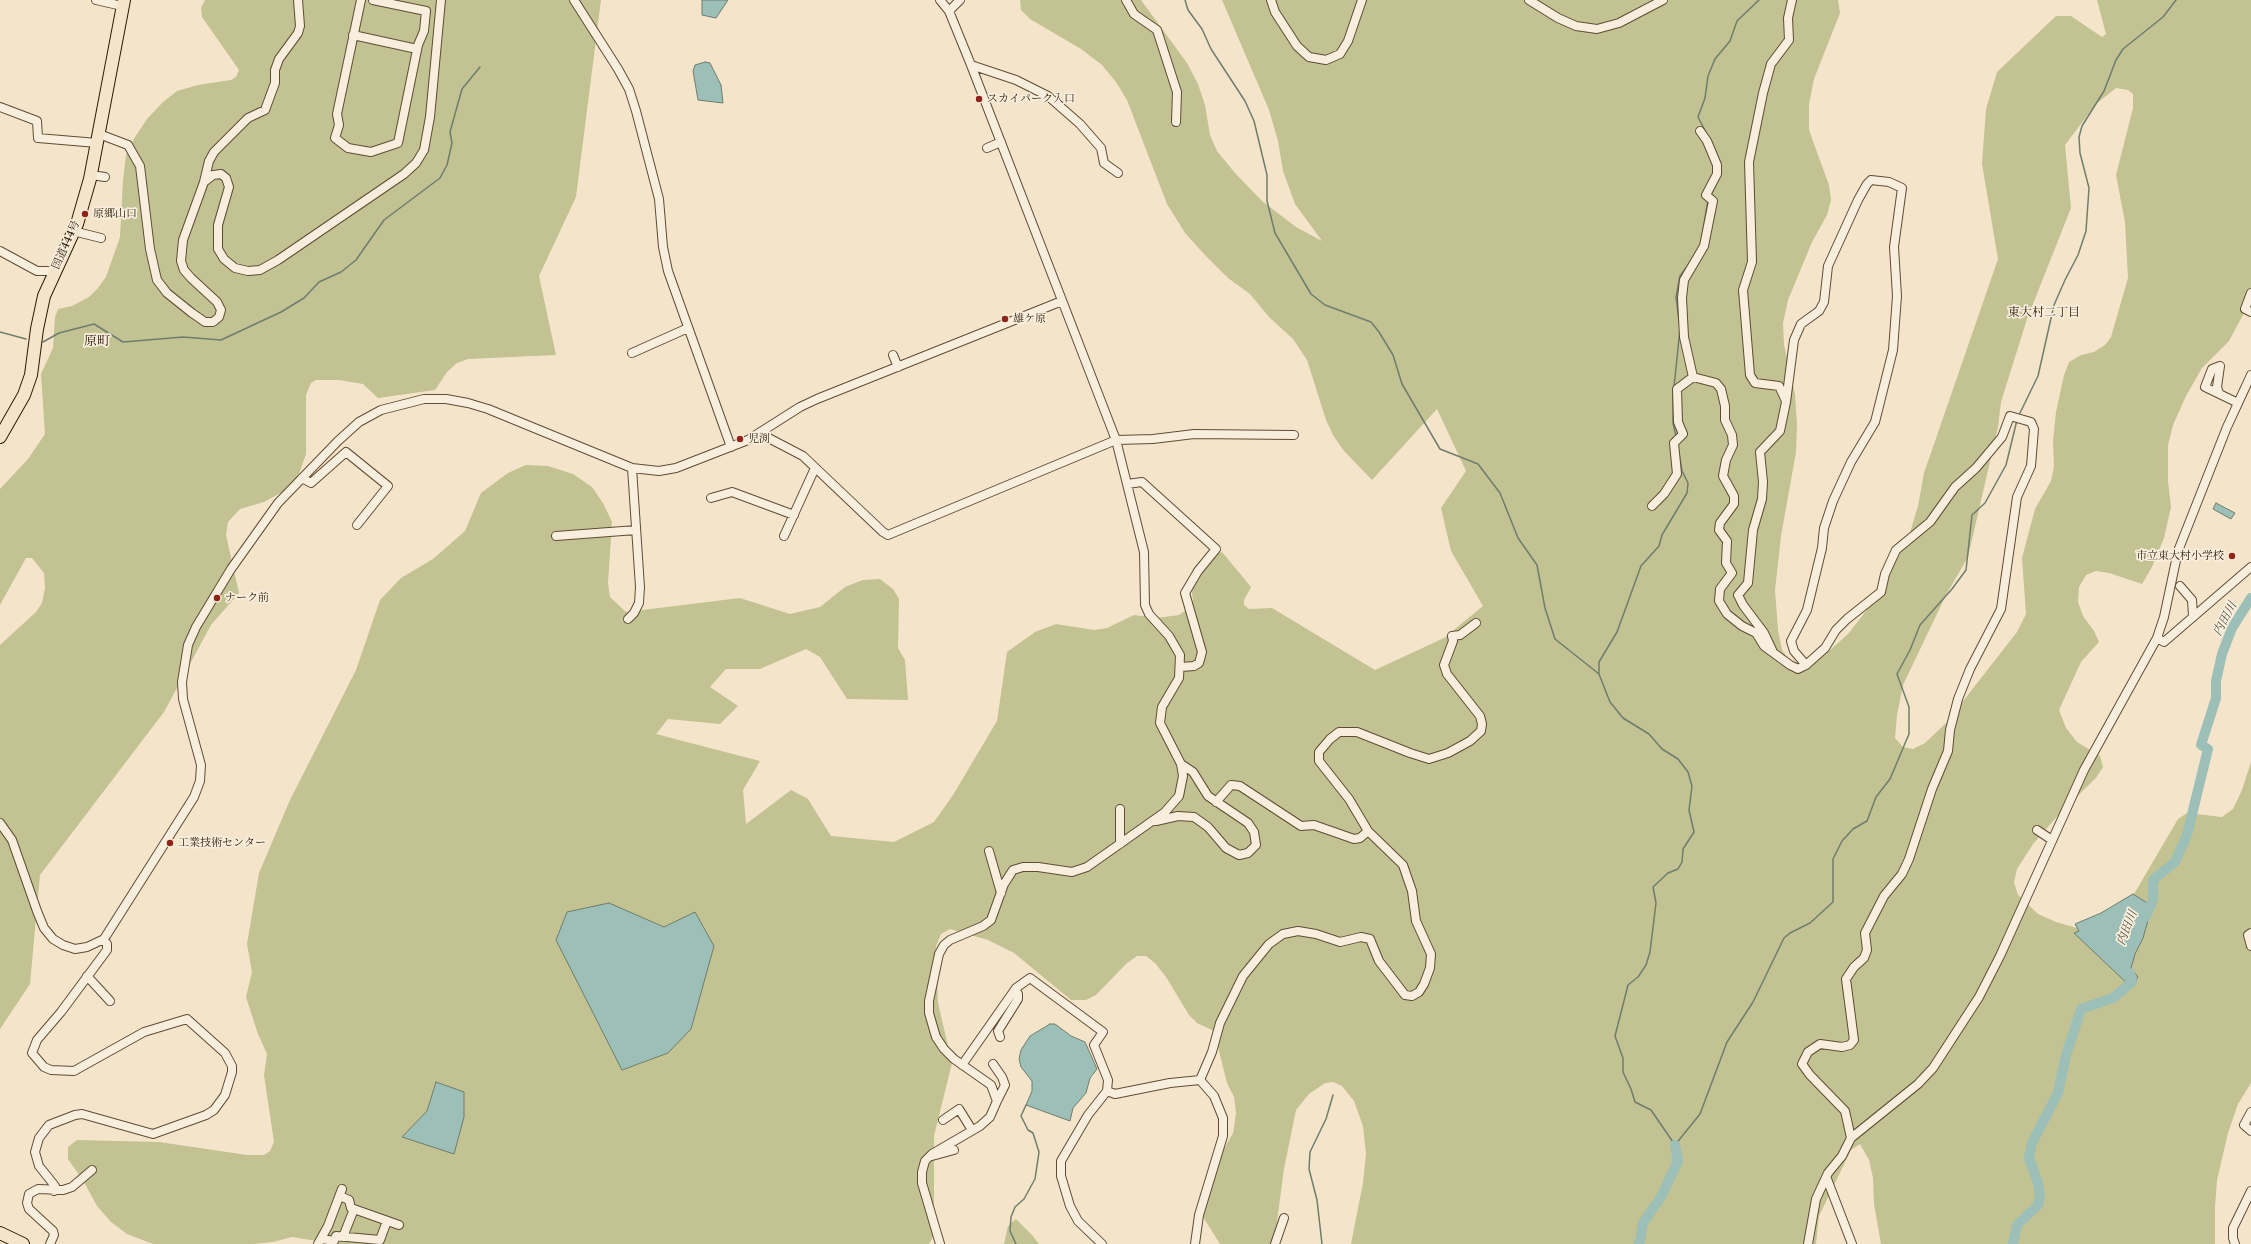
<!DOCTYPE html>
<html>
<head>
<meta charset="utf-8">
<style>
	body { margin:0 }
	canvas { display:block; background:#f4e5ca }
</style>
</head>
<body>
<canvas width="2251" height="1244"></canvas>
<script>
const ctx = document.querySelector('canvas').getContext('2d');
ctx.lineJoin = 'round';
function fillPath(path, color) { ctx.fillStyle = color; ctx.fill(path, 'evenodd'); }
const toPath = rows => new Path2D(rows.map(r => 'M' + r).join(''));
function trace(path, color, width, dash) { ctx.strokeStyle = color; ctx.lineWidth = width; ctx.lineCap = dash ? 'butt' : 'round'; ctx.setLineDash(dash || []); ctx.stroke(path); }
function label(font, color, halo, rows, align = 'center') {
  ctx.font = font + ' "Libre Caslon Text","Noto Serif JP",serif'; ctx.lineWidth = 3.5; ctx.setLineDash([]); ctx.textBaseline = 'middle'; ctx.strokeStyle = halo; ctx.fillStyle = color; for (const [text, x, y, turn = 0] of rows) {
    ctx.save(); ctx.translate(x, y); ctx.rotate((+turn || 0) * Math.PI / 180); ctx.textAlign = isNaN(turn) ? turn : align; if (halo) ctx.strokeText(text, 0, 0); ctx.fillText(text, 0, 0); ctx.restore();
  }
}
fillPath(toPath([
	[205,0,601,0,576,197,539,276,556,355,468,359,457,363,447,372,435,390,378,398,363,384,339,380,316,380,311,383,306,395,306,454,299,474,286,490,264,502,240,509,228,522,226,535,239,593,211,625,164,712,40,875,30,984,0,1029,0,645,36,612,42,603,45,588,44,573,32,558,26,558,0,605,0,489,28,459,45,434,41,374,53,348,55,317,58,309,72,306,89,297,98,288,106,277,120,237,123,180,126,155,135,137,147,119,163,102,177,91,198,85,231,80,236,77,239,70,202,17,201,8],
	[1020,0,1141,0,1187,63,1198,84,1205,105,1210,135,1217,151,1235,173,1262,201,1296,227,1322,241,1295,204,1283,171,1278,141,1269,110,1222,0,1838,0,1840,13,1814,79,1809,104,1809,130,1829,185,1831,200,1827,215,1812,242,1788,300,1783,323,1784,345,1795,394,1797,424,1796,452,1781,536,1775,590,1778,630,1782,650,1791,662,1801,667,1812,666,1848,634,1873,602,1909,536,1918,506,1924,473,1998,259,1982,164,1986,109,1997,72,2056,16,2071,16,2102,37,2106,34,2097,0,2251,0,2251,300,2229,341,2202,368,2186,396,2173,425,2168,445,2168,481,2171,507,2164,538,2152,567,2142,584,2109,573,2096,571,2086,575,2079,587,2078,602,2083,616,2094,631,2099,642,2081,662,2059,710,2066,728,2077,742,2100,756,2103,767,2096,778,2061,812,2033,844,2017,869,2014,882,2018,895,2038,914,2056,922,2077,928,2092,928,2134,894,2178,819,2187,813,2222,817,2233,809,2242,790,2251,762,2251,1083,2238,1104,2228,1133,2217,1180,2215,1207,2215,1244,1881,1244,1874,1204,1873,1178,1869,1160,1860,1144,1851,1150,1819,1216,1816,1244,1351,1244,1363,1183,1366,1154,1363,1126,1354,1101,1342,1086,1333,1082,1325,1083,1309,1094,1296,1110,1284,1169,1274,1244,1220,1244,1200,1212,1199,1198,1208,1177,1233,1133,1236,1113,1234,1097,1227,1083,1214,1031,1197,1023,1189,1015,1166,977,1155,963,1146,956,1137,956,1126,964,1096,995,1086,1000,1071,1000,1014,953,988,940,950,929,941,934,936,946,938,1003,952,1063,934,1136,934,1235,929,1244,336,1244,292,1237,273,1242,253,1244,153,1244,127,1234,111,1222,97,1206,84,1182,68,1159,68,1147,77,1140,159,1142,247,1155,264,1155,270,1151,274,1142,264,1075,267,1054,258,1034,246,997,252,972,247,944,259,873,290,800,356,670,380,600,401,578,433,559,465,531,481,493,508,473,526,465,548,466,573,474,592,487,603,503,612,522,608,583,610,597,626,612,740,598,790,614,820,607,845,587,863,580,880,579,893,589,899,599,898,648,905,660,908,700,847,699,820,657,806,649,760,669,726,669,710,687,738,706,720,724,668,719,656,734,760,761,743,790,746,824,791,790,808,799,831,836,894,842,934,822,953,795,997,721,1007,652,1035,632,1056,624,1094,630,1107,628,1134,615,1156,618,1179,615,1189,608,1193,600,1191,587,1193,569,1207,556,1222,552,1251,587,1244,600,1244,605,1249,609,1272,608,1375,670,1444,638,1483,606,1451,551,1441,508,1466,471,1437,409,1372,480,1344,451,1333,435,1326,420,1307,360,1293,339,1269,317,1250,294,1228,278,1204,254,1185,233,1167,204,1127,100,1116,82,1102,65,1081,49,1030,19,1021,10],
	[2116,88,2128,90,2133,94,2133,108,2116,175,2125,222,2128,278,2111,337,2105,345,2094,352,2081,355,2069,362,2064,375,2056,412,2053,441,2054,467,2051,481,2035,509,2022,558,2026,614,2017,632,1946,723,1925,743,1913,749,1903,747,1895,738,1897,715,1903,685,1946,595,1968,557,1998,427,2001,402,2027,319,2071,208,2065,145,2096,104],
	[1016,1219,1032,1235,1039,1244,1004,1244,1008,1226]
]), '#c2c292');
const water = toPath([
	[702,0,728,0,716,18,702,15,702,0],
	[705,62,710,63,721,85,723,103,698,100,693,71,695,65,705,62],
	[2216,503,2235,513,2231,519,2213,509,2216,503],
	[2133,894,2152,906,2143,938,2135,954,2131,968,2138,977,2131,987,2074,933,2079,931,2075,924,2101,913,2133,894],
	[609,903,664,927,695,912,714,946,691,1029,668,1053,622,1070,556,940,567,912,609,903],
	[1050,1024,1055,1024,1071,1036,1085,1042,1097,1069,1090,1078,1086,1093,1073,1108,1070,1121,1026,1105,1032,1091,1032,1081,1021,1067,1019,1059,1021,1050,1030,1036,1050,1024],
	[436,1082,464,1092,464,1117,454,1154,402,1137,427,1111,436,1082]
]);
fillPath(water, '#9cbfb7');
trace(water, '#707d6e', 1);
trace(toPath([
	[1185,0,1188,10,1202,29,1211,49,1245,101,1254,121,1267,175,1267,201,1275,233,1311,294,1325,305,1371,322,1379,332,1393,355,1402,384,1440,449,1478,464,1500,493,1518,538,1537,565,1545,608,1555,639,1599,674],
	[1709,138,1698,117,1705,98,1708,76,1715,59,1730,41,1737,21,1759,0],
	[1711,195,1717,182],
	[1701,242,1708,200],
	[1679,321,1676,297,1680,276,1691,261],
	[0,332,26,339],
	[43,342,59,333,94,324,123,342,183,337,221,340,281,312,304,298,319,282,341,272,356,260,384,220,440,178,447,165,452,143,450,132,462,89,480,67],
	[1674,387,1680,329],
	[1673,395,1673,423,1676,436],
	[2019,415,2038,376,2054,305,2065,280,2078,255,2086,231,2089,188,2080,153,2079,137,2082,126,2104,91,2116,60,2123,49,2163,17,2176,0],
	[1678,448,1682,471,1688,483,1687,493,1662,535,1659,546,1641,566,1617,632,1599,662,1599,674,1610,702,1623,718,1649,734,1662,749,1678,759,1688,772,1692,786,1689,810,1694,832,1683,849,1682,862,1678,869,1668,873,1653,887,1656,903,1650,952,1646,965,1638,977,1628,985,1615,1036,1623,1058,1623,1072,1631,1089,1635,1102,1651,1110,1675,1145,1700,1114,1727,1042,1753,1002,1784,938,1790,933,1810,923,1833,902,1833,859,1842,841,1853,829,1867,821,1876,797,1890,779,1909,734,1909,707,1897,674,1910,650,1920,625,1952,589,1966,570,1972,515,1985,503,2006,465,2017,420],
	[1016,1244,1010,1231,1011,1217,1015,1207,1024,1199,1035,1179,1039,1152,1033,1133,1028,1130,1021,1116,1026,1105],
	[1322,1244,1317,1200,1309,1169,1310,1152,1326,1119,1333,1095]
]), '#707d6e', 1.5);
trace(toPath([
	[2146,917,2153,899,2153,880,2175,862,2187,835,2208,749,2201,745,2216,698,2216,681,2222,654,2232,628,2251,598],
	[1638,1244,1640,1241,1643,1223,1661,1197,1678,1161,1675,1145],
	[2013,1244,2017,1225,2038,1205,2040,1195,2038,1183,2029,1158,2032,1143,2058,1093,2066,1055,2081,1009,2113,998,2132,982,2130,973]
]), '#9cbfb7', 10);
const minor = toPath([
	[96,0,122,6],
	[361,0,337,114,339,125,335,138,348,148,371,152,398,143,418,45,424,31,426,11,373,0],
	[574,0,618,69,629,89,636,111,659,199,663,247,668,271,731,447],
	[940,0,949,11,971,65,1116,440,1144,552,1145,605,1149,614,1169,636,1180,655,1179,678,1162,707,1160,723,1181,764,1183,776,1179,796,1165,812,1087,867,1072,872,1038,867,1023,867,1013,870,1004,884,991,920,983,926,950,940,944,945,939,954,929,1001,929,1013,936,1037,944,1049,954,1059,991,1085,997,1101,990,1117,980,1126,932,1154,925,1161,922,1172,922,1183,940,1244],
	[1126,0,1134,14,1157,30,1177,92,1176,122],
	[1271,0,1275,12,1297,46,1309,57,1326,60,1340,54,1348,41,1362,0],
	[1529,0,1558,18,1576,26,1597,29,1619,23,1663,0],
	[949,11,960,0],
	[353,35,417,49],
	[971,65,1016,80,1048,96,1080,124,1101,148,1104,163,1118,173],
	[0,107,37,121,38,138,97,143],
	[99,134,128,145,140,166,150,249,157,280,167,293,192,313,205,322,213,322,219,317,221,310,217,302,191,278,184,270,181,261,183,240,204,182,213,175,221,174,226,178,229,187,218,225,218,249,224,259,235,268,248,271,260,270,278,260,404,174,416,163,424,150,430,117,441,0],
	[987,148,1001,142],
	[91,175,105,177],
	[204,182,209,161,214,152,248,118,265,110,275,83,275,70,279,59,298,33,300,26,298,0],
	[73,231,101,238],
	[0,251,37,271,54,271],
	[2251,293,2245,309,2251,312],
	[632,353,688,328],
	[893,355,898,367],
	[1693,377,1684,337,1682,298,1684,280,1704,246,1713,201,1706,195,1717,174,1717,165,1707,141,1700,131],
	[2219,393,2217,387,2220,366,2212,369,2205,387,2238,403],
	[1786,401,1779,386,1755,383,1750,375,1743,290,1752,262,1749,162,1763,93,1771,64,1789,40,1788,18,1792,0],
	[759,433,803,456,883,532,888,535,1116,440,1153,439,1194,434,1294,435],
	[302,478,311,483,346,452,388,486,357,525],
	[1127,484,1142,482,1216,549,1198,571,1185,593,1202,652,1199,663,1194,666,1181,667],
	[711,498,732,492,794,515],
	[1652,506,1664,494,1677,474,1674,443,1683,434,1678,422,1677,389,1693,377,1716,383,1721,389,1725,406,1725,420,1732,435,1733,445,1726,460,1723,476,1734,496,1734,504,1720,523,1719,530,1727,541,1726,563,1732,573,1720,589,1719,601,1727,614,1742,626,1756,633,1764,646,1790,665,1798,669,1806,665,1825,648,1836,630,1847,619,1881,592,1885,574,1896,550,1930,522,1955,487,1976,468,2002,437,2010,416,2031,422,2034,429,2031,466,2017,497,2001,609,1970,669,1958,699,1950,730,1948,751,1932,789,1909,859,1902,874,1884,896,1865,933,1867,950,1864,958,1854,967,1846,979,1854,1040,1850,1045,1842,1047,1820,1044,1808,1052,1802,1064,1810,1075,1845,1111,1851,1138],
	[556,536,636,530],
	[784,536,815,468],
	[2180,586,2192,600,2193,616],
	[628,619,634,613,639,603,640,587,632,468],
	[2157,638,2164,642,2251,567],
	[1772,650,1764,633,1743,605,1738,595,1748,583,1753,530,1762,499,1763,482,1760,452,1780,431,1786,402,1794,340,1801,324,1819,311,1824,302,1828,266,1858,200,1867,184,1871,180,1889,182,1902,188,1894,247,1897,296,1893,350,1875,422,1851,462,1833,501,1824,528,1822,548,1807,610,1791,641,1794,651,1806,665],
	[1216,802,1231,785,1240,786,1301,826,1314,825,1354,839,1360,838,1368,831],
	[1156,821,1178,816,1194,817,1208,827,1226,848,1239,855,1248,853,1256,845,1254,832,1248,823,1208,796,1193,772,1181,764],
	[0,823,12,840,37,911,44,928,53,939,63,945,75,949,87,947,104,939,194,797,200,781,201,765,183,699,182,682,188,645,196,627,231,569,278,503,338,441,359,422,381,410,424,399,446,399,468,403,488,409,632,468,659,471,676,468,748,440,800,407,817,399,1062,301],
	[2037,830,2052,840],
	[1120,844,1120,809],
	[989,851,1001,893],
	[2251,933,2248,935,2251,946],
	[87,976,110,1001],
	[1000,1037,998,1031,1018,999,1018,994,1015,990],
	[993,1064,1002,1077,1005,1085,997,1101],
	[962,1065,1016,988,1030,978,1103,1032,1094,1045,1108,1080,1107,1091,1088,1115,1061,1161,1061,1176,1070,1206,1078,1221,1102,1244],
	[1200,1080,1212,1052,1220,1023,1243,976,1269,944,1283,934,1298,931,1316,934,1340,942,1361,937,1370,939,1379,961,1405,995,1412,996,1419,992,1424,984,1430,968,1431,954,1416,921,1412,891,1403,865,1368,831,1349,799,1319,761,1319,752,1330,739,1339,732,1357,732,1410,753,1429,759,1448,753,1470,741,1481,731,1482,724,1480,716,1447,674,1444,665,1453,641,1452,636,1460,635,1476,623],
	[1107,1091,1115,1094,1170,1083,1200,1080,1214,1096,1223,1118,1223,1136,1199,1215,1195,1244],
	[2251,1112,2244,1125,2251,1131],
	[943,1120,959,1109,972,1130],
	[932,1156,954,1150],
	[1827,1179,1852,1244],
	[54,1191,55,1186,39,1166,35,1152,39,1138,49,1125,75,1115,82,1114,153,1134,206,1115,214,1110,225,1095,232,1072,232,1066,225,1053,187,1019,144,1032,74,1071,51,1070,44,1067,32,1053,37,1040,61,1012,107,950,107,944,104,939],
	[340,1196,349,1200,351,1208,399,1225],
	[343,1237,354,1209],
	[322,1239,334,1241,336,1236,380,1240,387,1221],
	[50,1244,54,1235,53,1231,29,1209,27,1203,29,1194,38,1189,63,1190,72,1187,92,1170],
	[318,1244,328,1226,342,1189],
	[1275,1244,1284,1218],
	[1808,1244,1816,1199,1828,1173,1842,1156,1851,1138,1918,1084,1933,1068,1979,997,2000,956,2084,770,2157,638,2164,617,2178,551,2227,427,2251,375],
	[2235,1244,2233,1238,2233,1228,2251,1191]
]);
const highway = toPath([
	[0,437,24,395,31,375,37,329,44,296,77,224,90,179,124,0],
	[0,1233,23,1244]
]);
trace(minor, '#5f4c33', 10);
trace(highway, '#2d1901', 14);
trace(minor, '#f8eedd', 8);
trace(highway, '#f4e5ca', 12);
for (const [x, y, r, color] of [
	[979,99,4,"#8f2418"],
	[85,214,4,"#8f2418"],
	[1005,319,4,"#8f2418"],
	[740,439,4,"#8f2418"],
	[2232,556,4,"#8f2418"],
	[217,598,4,"#8f2418"],
	[170,843,4,"#8f2418"]
]) { const dot = new Path2D(); dot.arc(x, y, r, 0, 2 * Math.PI); ctx.fillStyle = color; ctx.fill(dot); trace(dot, '#f8eedd', 1.5); }
label('11px', '#2d1901', '#f8eedd', [
	["スカイパーク入口",987,99],
	["原郷山口",93,214],
	["雄ケ原",1013,319],
	["児渕",748,439],
	["市立東大村小学校",2224,556,"right"],
	["ナーク前",225,598],
	["工業技術センター",178,843]
], 'left');
label('11px', '#2d1901', '#f8eedd', [
	["国道444号",66,245,-66]
]);
label('12px', '#2d1901', '#f8eedd', [
	["東大村二丁目",2044,313]
]);
label('italic 12px', '#545341', '#f8eedd', [
	["内田川",2225,619,-62],
	["内田川",2127,928,-69]
]);
label('13px', '#2d1901', '#f8eedd', [
	["原町",97,341]
]);
</script>
</body>
</html>
